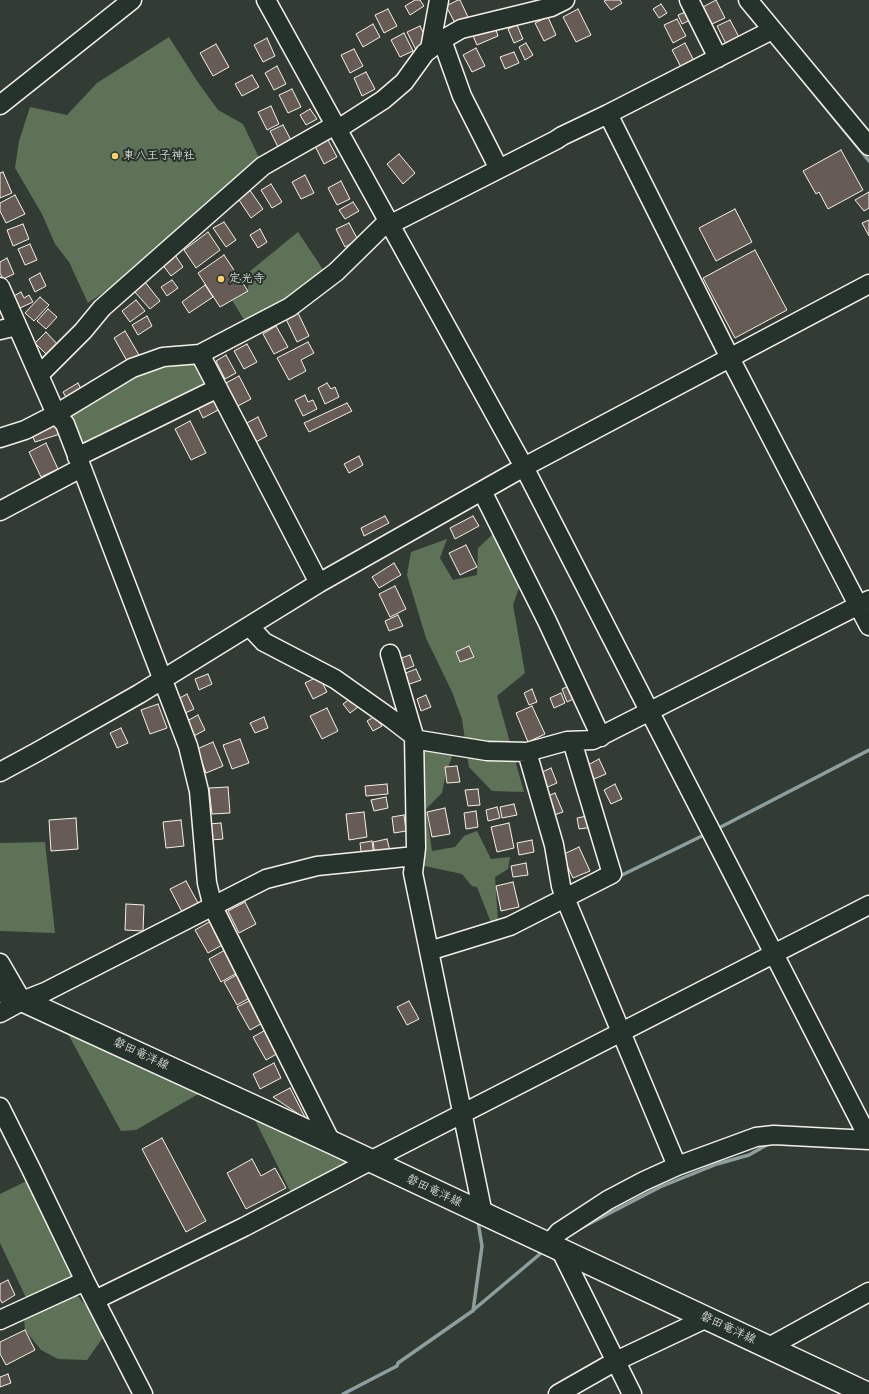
<!DOCTYPE html>
<html>
<head>
<meta charset="utf-8">
<style>
	body { margin:0 }
	canvas { display:block; background:#333b35 }
</style>
</head>
<body>
<canvas width="869" height="1394"></canvas>
<script>
const ctx = document.querySelector('canvas').getContext('2d');
ctx.lineJoin = 'round';
function fillPath(path, color) { ctx.fillStyle = color; ctx.fill(path, 'evenodd'); }
const toPath = rows => new Path2D(rows.map(r => 'M' + r).join(''));
function trace(path, color, width, dash) { ctx.strokeStyle = color; ctx.lineWidth = width; ctx.lineCap = dash ? 'butt' : 'round'; ctx.setLineDash(dash || []); ctx.stroke(path); }
function label(font, color, halo, rows, align = 'center') {
  ctx.font = font + ' "Patrick Hand","Klee One",sans-serif'; ctx.lineWidth = 4; ctx.setLineDash([]); ctx.textBaseline = 'middle'; ctx.strokeStyle = halo; ctx.fillStyle = color; for (const [text, x, y, turn = 0] of rows) {
    ctx.save(); ctx.translate(x, y); ctx.rotate((+turn || 0) * Math.PI / 180); ctx.textAlign = isNaN(turn) ? turn : align; if (halo) ctx.strokeText(text, 0, 0); ctx.fillText(text, 0, 0); ctx.restore();
  }
}
fillPath(toPath([
	[169,37,197,81,218,110,243,124,263,166,177,242,88,303,69,262,55,244,42,214,15,168,19,141,30,107,67,115,97,83],
	[298,232,328,277,246,323,232,300,248,291,249,272],
	[200,354,218,388,77,457,56,414,132,368],
	[493,534,499,538,510,560,519,588,513,605,525,673,497,696,524,792,492,791,469,767,462,719,452,692,426,638,407,575,411,552,447,539,440,558,453,580,477,575,478,548],
	[414,742,456,746,446,773,442,793,426,809,432,851,455,847,464,836,477,831,491,859,510,857,508,869,495,877,498,921,492,925,477,887,472,886,462,874,420,865],
	[45,842,55,933,0,931,0,843],
	[68,1034,200,1093,136,1130,121,1131],
	[252,1114,358,1162,295,1201],
	[35,1177,85,1281,75,1293,96,1317,104,1336,87,1360,58,1359,41,1350,25,1330,24,1317,30,1306,0,1243,0,1194]
]), '#5d7256');
trace(toPath([
	[798,74,869,161],
	[715,830,869,750],
	[618,877,706,834],
	[581,1228,660,1187,717,1164,749,1155,770,1143],
	[473,1311,482,1246,478,1222],
	[343,1394,397,1366,398,1363,471,1312,540,1254]
]), '#8d9e9f', 3.5);
const building = toPath([
	[415,0,420,0,424,6,410,15,405,6,415,0],
	[458,0,460,0,468,17,455,23,446,6,458,0],
	[606,0,620,0,622,3,611,10,604,1,606,0],
	[716,0,725,18,712,24,703,7,716,0],
	[661,4,667,13,659,18,653,9,661,4],
	[388,9,397,26,384,33,375,15,388,9],
	[578,9,591,35,576,42,563,17,578,9],
	[688,11,692,19,682,24,678,15,688,11],
	[548,17,556,35,544,41,535,23,548,17],
	[677,19,686,36,673,43,664,25,677,19],
	[730,20,739,37,726,44,717,26,730,20],
	[373,24,380,37,363,47,356,34,373,24],
	[517,25,523,39,514,43,508,29,517,25],
	[420,26,429,44,416,50,407,32,420,26],
	[495,27,498,36,477,45,473,36,495,27],
	[404,33,413,51,400,57,391,40,404,33],
	[267,38,275,56,263,62,254,45,267,38],
	[526,43,533,55,525,60,519,47,526,43],
	[685,43,694,61,681,67,672,50,685,43],
	[216,44,229,67,213,76,200,53,216,44],
	[476,48,485,66,472,72,463,55,476,48],
	[354,49,363,66,350,73,341,55,354,49],
	[514,52,519,63,505,69,500,57,514,52],
	[277,66,286,84,274,90,265,73,277,66],
	[366,72,375,89,362,96,354,78,366,72],
	[252,75,259,87,242,96,235,84,252,75],
	[292,89,301,107,288,113,279,95,292,89],
	[271,106,279,124,267,130,258,112,271,106],
	[310,109,317,119,306,125,300,115,310,109],
	[283,125,292,142,279,149,270,131,283,125],
	[328,140,337,157,324,164,315,146,328,140],
	[841,150,863,190,828,209,819,192,816,194,803,171,841,150],
	[399,154,415,173,403,184,387,164,399,154],
	[3,172,12,193,0,198,0,173,3,172],
	[305,175,314,193,301,199,292,182,305,175],
	[341,181,350,199,337,205,328,188,341,181],
	[271,184,282,202,272,208,261,190,271,184],
	[249,189,263,209,251,218,237,197,249,189],
	[869,192,869,208,864,211,855,200,869,192],
	[15,195,25,214,6,223,0,211,0,203,15,195],
	[353,202,359,211,345,219,339,210,353,202],
	[735,209,752,242,716,261,699,228,735,209],
	[869,220,869,236,862,223,869,220],
	[224,222,236,240,226,247,213,228,224,222],
	[349,223,358,240,345,247,336,229,349,223],
	[23,224,29,239,13,246,7,230,23,224],
	[260,229,267,242,258,248,250,235,260,229],
	[208,232,220,250,196,268,184,250,208,232],
	[30,244,37,260,25,265,18,249,30,244],
	[755,250,787,310,735,338,703,278,755,250],
	[175,255,183,267,171,276,162,264,175,255],
	[224,255,248,291,220,307,198,273,224,255],
	[7,258,14,274,3,279,0,273,0,262,7,258],
	[40,273,46,286,35,292,29,279,40,273],
	[172,280,178,288,167,296,161,287,172,280],
	[145,282,160,301,150,309,134,291,145,282],
	[205,285,213,297,189,313,182,302,205,285],
	[21,292,24,298,29,295,33,302,18,309,12,297,21,292],
	[40,297,49,305,34,321,25,313,40,297],
	[136,300,145,311,130,322,122,311,136,300],
	[48,309,57,317,46,329,37,321,48,309],
	[298,313,309,336,297,342,286,319,298,313],
	[147,316,152,326,138,335,132,325,147,316],
	[276,326,288,347,274,354,263,334,276,326],
	[125,331,139,355,127,361,114,338,125,331],
	[46,332,59,346,48,356,35,343,46,332],
	[308,342,314,353,301,360,306,371,289,380,277,358,308,342],
	[247,344,257,362,244,369,234,351,247,344],
	[226,355,236,373,225,379,216,361,226,355],
	[239,376,251,399,236,407,224,384,239,376],
	[78,383,83,393,68,401,63,392,78,383],
	[327,383,331,389,335,387,339,397,325,404,318,388,327,383],
	[305,395,308,402,313,400,317,409,303,416,295,400,305,395],
	[214,398,220,409,203,418,197,406,214,398],
	[347,403,352,411,309,432,304,423,347,403],
	[258,417,267,436,252,444,243,425,258,417],
	[190,421,206,453,191,460,175,429,190,421],
	[57,424,60,434,35,442,31,432,57,424],
	[46,443,58,469,41,477,29,452,46,443],
	[359,456,363,465,349,473,344,464,359,456],
	[385,516,389,523,364,536,361,528,385,516],
	[473,516,479,526,455,539,450,528,473,516],
	[466,545,477,567,460,575,449,553,466,545],
	[394,563,401,575,379,588,372,577,394,563],
	[395,586,406,609,390,617,379,594,395,586],
	[398,615,403,626,389,631,385,621,398,615],
	[469,646,474,657,460,662,456,652,469,646],
	[410,655,414,666,401,671,396,660,410,655],
	[416,669,421,680,407,685,403,674,416,669],
	[208,674,212,684,199,690,195,679,208,674],
	[319,676,327,692,313,699,305,683,319,676],
	[573,684,578,697,567,702,562,689,573,684],
	[532,689,537,702,529,705,524,693,532,689],
	[561,693,565,703,554,708,550,698,561,693],
	[187,694,194,709,183,714,176,700,187,694],
	[426,695,431,707,421,711,417,699,426,695],
	[351,698,358,707,350,713,343,704,351,698],
	[158,704,167,728,150,734,141,710,158,704],
	[532,706,545,734,528,742,516,713,532,706],
	[327,708,338,731,322,739,310,716,327,708],
	[198,715,205,730,194,736,187,721,198,715],
	[375,716,382,726,373,731,367,721,375,716],
	[264,717,268,728,255,733,250,723,264,717],
	[121,728,128,743,117,748,110,733,121,728],
	[240,739,249,763,232,769,223,745,240,739],
	[213,742,223,766,206,773,197,749,213,742],
	[599,759,606,774,594,779,588,765,599,759],
	[457,766,460,782,447,783,445,767,457,766],
	[551,768,557,783,545,788,540,773,551,768],
	[387,784,388,794,366,796,365,786,387,784],
	[615,784,622,799,611,804,604,790,615,784],
	[228,787,230,813,212,814,209,788,228,787],
	[478,789,480,805,468,806,465,790,478,789],
	[555,793,563,812,554,815,546,797,555,793],
	[386,797,388,808,374,811,371,800,386,797],
	[514,804,517,815,502,818,500,807,514,804],
	[497,807,500,818,488,821,486,810,497,807],
	[445,808,450,834,432,837,427,812,445,808],
	[476,811,478,827,466,829,464,813,476,811],
	[364,812,367,837,349,840,346,814,364,812],
	[404,815,406,831,394,833,392,817,404,815],
	[592,815,594,827,579,829,577,818,592,815],
	[76,818,78,849,51,851,49,820,76,818],
	[181,820,184,846,166,848,163,822,181,820],
	[221,823,223,839,211,840,209,824,221,823],
	[509,823,514,848,497,852,491,827,509,823],
	[387,839,390,851,375,854,373,842,387,839],
	[532,840,534,852,519,855,517,843,532,840],
	[372,841,374,857,362,859,360,843,372,841],
	[579,847,590,871,573,878,562,855,579,847],
	[526,863,528,875,513,877,511,866,526,863],
	[186,881,198,903,182,912,170,889,186,881],
	[513,882,519,907,501,911,496,886,513,882],
	[245,902,256,924,239,933,228,911,245,902],
	[126,904,144,905,143,931,125,930,126,904],
	[211,921,224,944,208,953,195,930,211,921],
	[225,950,237,973,221,982,209,959,225,950],
	[240,973,253,996,237,1005,224,982,240,973],
	[253,999,266,1021,250,1030,237,1007,253,999],
	[409,1001,419,1019,407,1025,397,1007,409,1001],
	[269,1028,282,1051,266,1060,253,1037,269,1028],
	[274,1063,281,1078,260,1089,253,1074,274,1063],
	[290,1088,306,1119,273,1097,290,1088],
	[162,1138,206,1221,186,1232,142,1149,162,1138],
	[252,1159,261,1176,275,1168,286,1188,246,1209,227,1173,252,1159],
	[8,1280,15,1295,2,1303,0,1299,0,1284,8,1280],
	[25,1330,35,1350,6,1365,0,1354,0,1342,25,1330],
	[8,1374,11,1383,0,1387,0,1377,8,1374]
]);
fillPath(building, '#675b55');
trace(building, '#f4f1e8', 1);
const minor = toPath([
	[266,0,524,467,869,1139],
	[689,0,718,58],
	[748,0,869,146],
	[442,40,462,96,499,169],
	[430,49,439,0],
	[0,105,132,0],
	[608,114,730,358,869,626],
	[338,129,383,100,404,82,425,53,442,40,461,29,551,7,565,0],
	[391,224,556,140,562,136,608,114,772,30],
	[0,287,56,414,65,424,188,746,199,791,207,883,213,907,331,1142],
	[0,330,17,326],
	[200,354,319,583],
	[39,375,83,331,102,308,263,166,335,125],
	[0,438,25,430,56,414,132,368,163,357,200,354,290,307,336,272,389,220],
	[77,457,218,388],
	[482,491,547,621,601,737],
	[0,511,81,468],
	[249,626,264,642,335,679,393,720,419,740,487,751,527,752,567,741,593,740,869,600],
	[390,654,414,736,416,848,413,873,483,1214],
	[527,752,554,845,561,886,565,898,677,1166],
	[0,772,37,752,139,694,319,583,524,467,869,284],
	[429,951,510,926,612,874,572,741],
	[0,963,22,1001],
	[0,1013,22,1001,45,992,266,879,317,866,415,856],
	[0,1107,31,1169,85,1281,143,1394],
	[549,1244,559,1232,608,1200,644,1181,677,1166,756,1137,774,1135,869,1140],
	[560,1249,632,1394],
	[95,1300,244,1227,370,1161,869,905],
	[0,1320,85,1281],
	[769,1347,869,1292],
	[558,1394,616,1361,707,1318]
]);
const major = toPath([
	[0,990,331,1142,868,1394]
]);
trace(minor, '#f4f1e8', 21);
trace(major, '#f4f1e8', 25);
trace(minor, '#26332d', 18);
trace(major, '#26332d', 22);
for (const [x, y, r, color] of [
	[115,156,4,"#ffd166"],
	[221,279,4,"#ffd166"]
]) { const dot = new Path2D(); dot.arc(x, y, r, 0, 2 * Math.PI); ctx.fillStyle = color; ctx.fill(dot); trace(dot, '#26332d', 1.5); }
label('12px', '#f4f1e8', '#26332d', [
	["東八王子神社",123,156],
	["定光寺",229,279]
], 'left');
label('12px', '#f4f1e8', '#26332d', [
	["磐田竜洋線",141,1054,25],
	["磐田竜洋線",434,1191,25],
	["磐田竜洋線",728,1328,25]
]);
</script>
</body>
</html>
